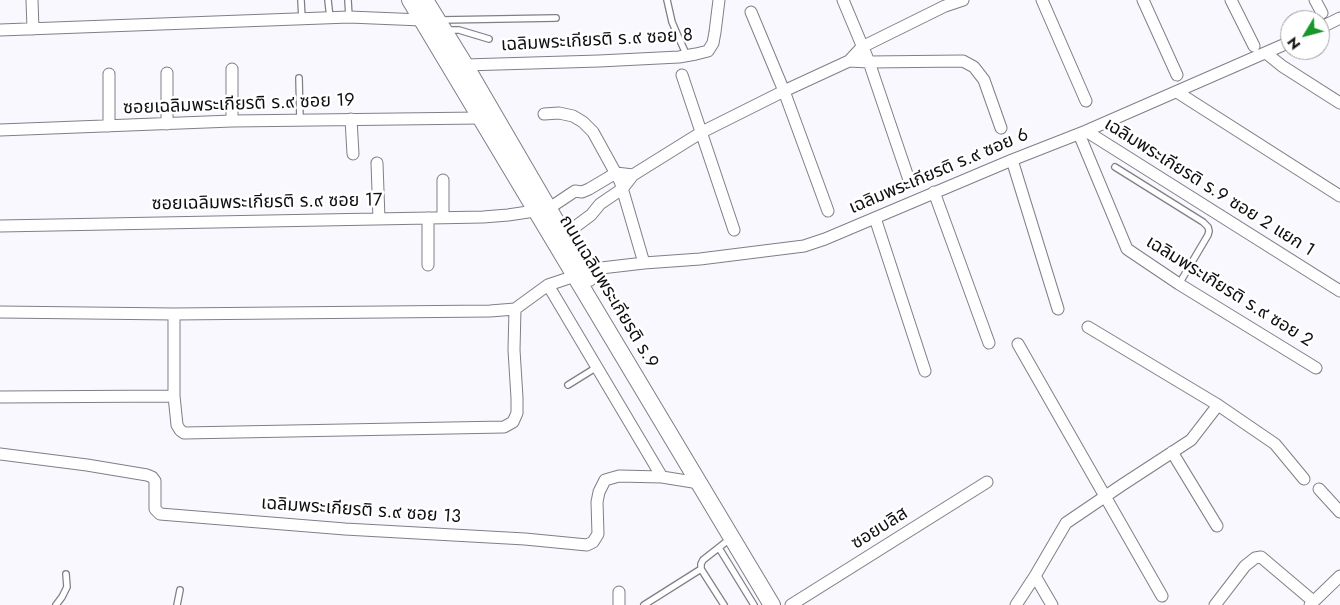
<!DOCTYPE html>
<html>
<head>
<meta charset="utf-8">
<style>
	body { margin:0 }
	#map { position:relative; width:1340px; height:605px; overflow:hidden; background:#f9f8fe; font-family:Jost,sans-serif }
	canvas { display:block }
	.north { position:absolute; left:1280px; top:10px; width:50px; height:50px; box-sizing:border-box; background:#fff; border:1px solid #9f9fa0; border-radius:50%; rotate:233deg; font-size:14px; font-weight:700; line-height:20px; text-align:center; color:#0f0f11 }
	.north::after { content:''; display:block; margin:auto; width:18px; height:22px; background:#17972a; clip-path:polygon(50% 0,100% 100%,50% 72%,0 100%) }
</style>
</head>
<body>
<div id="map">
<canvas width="1340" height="605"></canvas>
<div class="north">N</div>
</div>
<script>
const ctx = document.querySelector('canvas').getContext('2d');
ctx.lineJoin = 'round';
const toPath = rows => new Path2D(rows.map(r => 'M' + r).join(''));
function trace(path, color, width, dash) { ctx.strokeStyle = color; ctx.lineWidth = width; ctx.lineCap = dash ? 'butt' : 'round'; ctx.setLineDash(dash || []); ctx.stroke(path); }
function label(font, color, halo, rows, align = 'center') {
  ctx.font = font + ' Jost,"Noto Sans Thai",sans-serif'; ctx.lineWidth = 5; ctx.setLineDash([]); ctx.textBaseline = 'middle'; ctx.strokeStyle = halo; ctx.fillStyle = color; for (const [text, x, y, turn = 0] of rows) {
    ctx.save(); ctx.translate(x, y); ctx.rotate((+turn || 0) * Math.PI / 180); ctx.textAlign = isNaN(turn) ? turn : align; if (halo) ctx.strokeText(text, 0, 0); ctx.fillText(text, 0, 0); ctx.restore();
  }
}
const service = toPath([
	[301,0,302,19],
	[328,0,330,18],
	[348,0,349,17],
	[667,0,672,22,678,36,687,56],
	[441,20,556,18],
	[446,32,448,30,459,30,489,39],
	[299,78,300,120],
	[1115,167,1203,222,1208,227,1209,231,1208,235,1179,284],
	[568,385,597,367],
	[719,548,754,605],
	[56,605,62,597,67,587,66,574],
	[177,605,180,590],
	[644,605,701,569],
	[724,605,701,569,701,564,703,560,731,538]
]);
const minor = toPath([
	[32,0,33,29],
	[843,0,869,62,909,180],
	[1042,0,1086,101],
	[1143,0,1177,75],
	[1231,0,1254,46],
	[1315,0,1322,13],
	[751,12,784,91,828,211],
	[1320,28,1340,18],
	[0,30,349,17,422,20],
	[1266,53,1282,66,1340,103],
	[849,61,869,62,963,61,974,67,984,80,1001,128],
	[465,65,599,61,679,57,696,54,708,51,713,43,715,32,719,0],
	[682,75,734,230],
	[1177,92,1340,196],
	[544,114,559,113,573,116,583,122,593,132,620,181,644,263],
	[351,119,353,154],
	[232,121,232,69],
	[167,124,167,73],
	[109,126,109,74],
	[0,130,232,121,480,118],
	[1086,131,1340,291],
	[1079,134,1127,249,1179,284,1316,368],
	[1012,160,1058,309],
	[377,163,379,219],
	[443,180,443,217],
	[934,192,989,343],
	[428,218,428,265],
	[875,218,925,371],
	[0,226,483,217,508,215,548,209,575,191,582,192,589,189,616,173,633,175],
	[564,235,591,215,600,204,622,189,633,175,702,132,784,91,849,61,862,47,945,6,963,0],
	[548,285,662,477],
	[515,309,548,285,575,276,584,270,644,263,700,259,804,246,825,239,1012,160,1086,131,1290,42],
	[0,312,174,314,490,311,515,309,514,350,517,398,517,413,513,422,504,427,184,433,180,430,177,425,174,396,0,397],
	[174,314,174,396],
	[1088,327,1218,405,1275,444,1304,479],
	[1018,344,1162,596],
	[1172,452,1217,526],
	[0,454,87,465,147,475,152,477,155,481,155,509,160,514,345,529,525,539,587,545,593,542,598,534,597,502,599,492,605,480,619,476,662,477,699,483],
	[1319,489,1340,512],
	[1035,576,1052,605],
	[619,605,619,592],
	[791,605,987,482],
	[1016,605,1035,576,1066,523,1122,485,1191,440,1218,405],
	[1215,605,1245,566,1255,558,1261,557,1313,601],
	[1310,605,1340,576]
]);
const secondary = toPath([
	[410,0,772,605],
	[425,0,465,65,589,278]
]);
trace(service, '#817f86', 8);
trace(minor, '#817f86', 13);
trace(secondary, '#817f86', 18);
trace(service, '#fff', 5.5);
trace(minor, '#fff', 11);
trace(secondary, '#fff', 16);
label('18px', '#0f0f11', '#fff', [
	["เฉลิมพระเกียรติ ร.๙ ซอย 8",597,41,-3],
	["ซอยเฉลิมพระเกียรติ ร.๙ ซอย 19",239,105,-2],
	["เฉลิมพระเกียรติ ร.๙ ซอย 6",939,172,-23],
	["เฉลิมพระเกียรติ ร.9 ซอย 2 แยก 1",1209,188,32],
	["ซอยเฉลิมพระเกียรติ ร.๙ ซอย 17",267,203,-1],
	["ถนนเฉลิมพระเกียรติ ร.9",608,292,59],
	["เฉลิมพระเกียรติ ร.๙ ซอย 2",1229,292,32],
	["เฉลิมพระเกียรติ ร.๙ ซอย 13",361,511,4],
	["ซอยบลิส",880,529,-32]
]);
</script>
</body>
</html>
